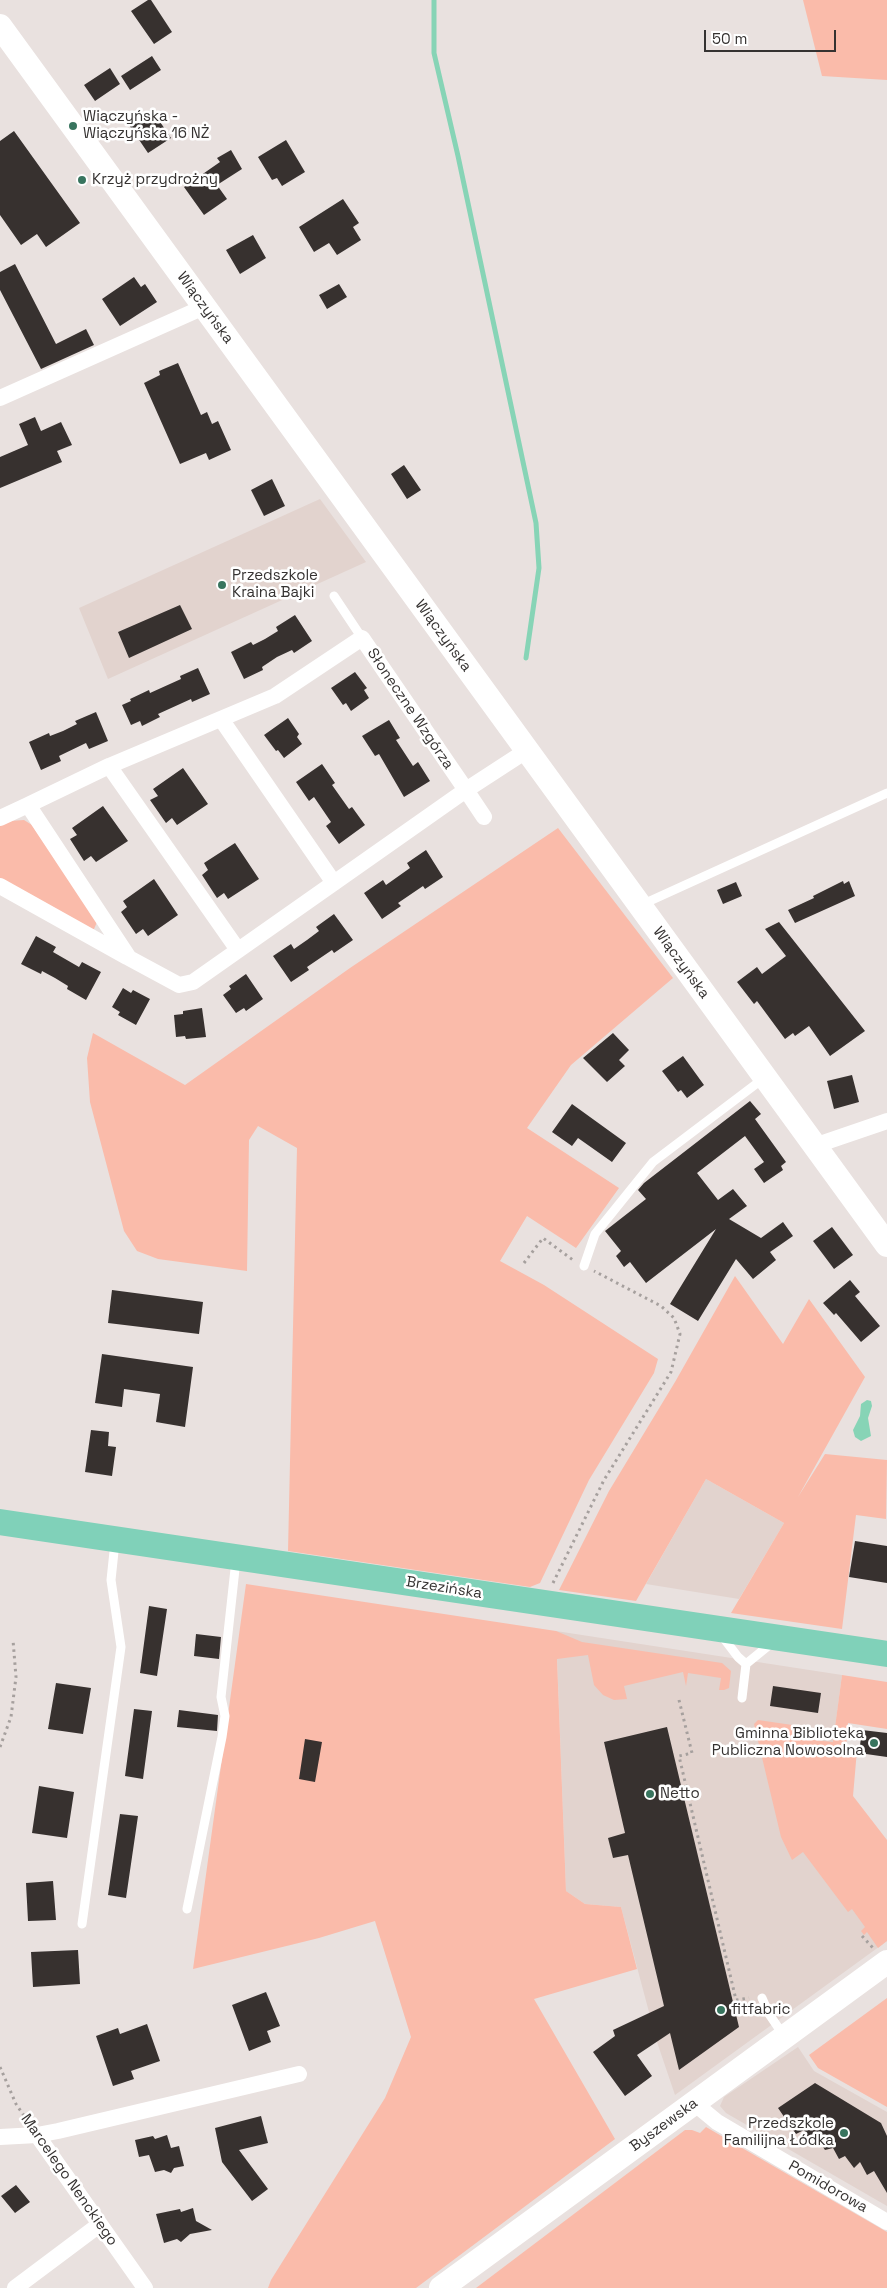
<!DOCTYPE html>
<html>
<head>
<meta charset="utf-8">
<style>
	body { margin:0 }
	#map { position:relative; width:887px; height:2288px; overflow:hidden; background:#e9e1df; font-family:"Space Grotesk",sans-serif }
	canvas { display:block }
	.scale { position:absolute; left:704px; top:30px; width:132px; height:22px; box-sizing:border-box; border:2px solid #353231; border-top:0; padding-left:6px; font-size:15px; line-height:18px; white-space:nowrap; color:#353231; -webkit-text-stroke:4px #fff; paint-order:stroke }
</style>
</head>
<body>
<div id="map">
<canvas width="887" height="2288"></canvas>
<div class="scale">50 m</div>
</div>
<script>
const ctx = document.querySelector('canvas').getContext('2d');
ctx.lineJoin = 'round';
function fillPath(path, color) { ctx.fillStyle = color; ctx.fill(path, 'evenodd'); }
const toPath = rows => new Path2D(rows.map(r => 'M' + r).join(''));
function trace(path, color, width, dash) { ctx.strokeStyle = color; ctx.lineWidth = width; ctx.lineCap = dash ? 'butt' : 'round'; ctx.setLineDash(dash || []); ctx.stroke(path); }
function label(font, color, halo, rows, align = 'center') {
  ctx.font = font + ' "Space Grotesk",sans-serif'; ctx.lineWidth = 5; ctx.setLineDash([]); ctx.textBaseline = 'middle'; ctx.strokeStyle = halo; ctx.fillStyle = color; for (const [text, x, y, turn = 0] of rows) {
    ctx.save(); ctx.translate(x, y); ctx.rotate((+turn || 0) * Math.PI / 180); ctx.textAlign = isNaN(turn) ? turn : align; if (halo) ctx.strokeText(text, 0, 0); ctx.fillText(text, 0, 0); ctx.restore();
  }
}
fillPath(toPath([
	[320,499,366,562,108,679,79,608],
	[706,1479,784,1523,739,1599,646,1584],
	[556,1631,842,1675,833,1743,887,1941,675,2095,657,2042,621,1907,585,1904,566,1891],
	[798,2047,814,2071,887,2112,887,2206,726,2113,720,2106,724,2097]
]), '#e2d3ce');
fillPath(toPath([
	[803,0,887,0,887,80,822,76],
	[24,820,32,825,97,922,94,929,90,929,0,879,0,826,10,821],
	[558,828,673,978,571,1065,527,1128,619,1188,576,1248,527,1216,500,1261,544,1285,658,1359,654,1373,589,1480,540,1583,530,1587,288,1551,297,1148,258,1126,249,1140,247,1271,158,1259,137,1251,124,1231,90,1102,87,1058,93,1033,185,1085,350,968],
	[735,1276,783,1344,809,1299,865,1377,798,1497,825,1454,887,1460,886,1519,856,1515,842,1629,731,1613,784,1523,706,1479,636,1601,559,1590,609,1491,675,1382],
	[246,1584,556,1631,582,1642,722,1663,731,1671,729,1688,724,1690,719,1690,721,1678,688,1673,686,1686,683,1672,624,1686,627,1699,614,1700,603,1695,594,1685,588,1655,557,1659,566,1891,585,1904,621,1907,637,1969,534,1999,615,2139,416,2288,268,2288,271,2280,385,2098,411,2037,375,1921,319,1938,193,1969],
	[842,1675,887,1682,887,1729,848,1723,846,1748,857,1750,853,1796,887,1840,887,1941,878,1948,867,1932,864,1935,861,1931,865,1927,852,1909,848,1912,803,1852,792,1860,781,1837,754,1724,758,1720,806,1727,804,1739,833,1742],
	[887,1998,887,2107,818,2068,809,2055],
	[706,2127,887,2232,887,2288,476,2288,685,2130,692,2130,700,2133]
]), '#fabbaa');
fillPath(toPath([
	[867,1400,871,1401,872,1406,868,1418,871,1436,861,1441,855,1437,853,1430,860,1416,861,1404]
]), '#87d4b6');
trace(toPath([
	[434,0,434,53,458,156,536,523,539,568,526,658]
]), '#87d4b6', 5);
fillPath(toPath([
	[148,0,151,0,172,32,154,44,131,11],
	[152,56,161,70,130,90,121,76],
	[110,68,120,84,95,101,84,85],
	[152,110,171,138,148,153,129,125],
	[14,131,80,223,46,247,37,234,21,245,0,215,0,141],
	[286,140,305,172,282,186,277,178,272,180,258,157],
	[231,150,242,169,217,185,227,199,204,215,184,187,220,162,217,158],
	[343,199,359,223,353,227,361,240,337,255,329,243,314,252,299,227],
	[253,235,266,258,240,274,226,250],
	[15,264,56,344,86,329,94,345,41,369,0,290,0,272],
	[134,277,141,287,145,284,157,302,120,326,102,299],
	[339,284,347,297,327,309,319,295],
	[178,363,201,415,207,412,212,424,218,421,231,450,209,460,206,453,180,464,144,383,160,375,159,371],
	[35,417,41,431,61,422,72,445,57,451,62,462,0,488,0,457,28,445,19,424],
	[404,465,421,490,407,499,391,474],
	[272,479,285,506,264,516,251,490],
	[180,605,192,629,129,658,118,632],
	[295,615,312,641,294,653,292,650,277,657,262,667,263,670,244,679,231,652,251,642,253,645,265,639,278,631,276,627],
	[198,668,210,694,192,702,191,699,158,714,160,717,142,726,140,721,131,725,122,705,131,701,130,699,149,690,150,693,181,679,180,676],
	[355,672,367,688,364,690,369,698,351,711,346,703,343,705,331,688],
	[96,712,108,741,89,749,86,743,59,756,61,761,41,770,29,742,49,733,50,736,63,731,77,724,75,721],
	[288,718,299,734,297,737,302,744,284,758,278,750,276,751,264,735],
	[389,720,400,738,396,740,413,766,418,762,430,781,404,797,379,754,375,756,362,736],
	[322,764,335,783,332,785,349,809,352,807,365,825,339,844,326,826,331,822,314,797,309,801,296,782],
	[183,768,208,804,177,825,172,818,166,823,150,800,158,796,153,789],
	[103,806,128,841,96,862,91,856,84,861,70,839,77,835,72,828],
	[235,843,259,879,228,899,224,893,217,898,202,875,208,870,204,863],
	[426,850,443,877,425,889,423,886,398,903,401,906,382,919,364,893,383,880,386,885,410,868,407,863],
	[154,879,178,915,148,936,143,929,136,934,121,912,127,907,123,901],
	[843,881,844,884,849,881,855,896,795,923,788,910,814,898,813,896],
	[736,882,742,896,723,904,717,890],
	[334,914,353,940,334,953,332,950,307,967,309,970,291,982,273,956,291,944,294,949,307,940,319,931,316,927],
	[779,922,865,1031,830,1056,809,1026,795,1036,793,1033,785,1039,757,1001,754,1004,737,982,757,967,762,974,786,956,765,929],
	[36,936,56,947,53,952,79,967,82,962,101,972,86,1000,67,989,68,986,55,978,42,971,41,974,21,964],
	[246,974,263,999,246,1011,244,1008,236,1013,223,995,231,989,229,986],
	[123,988,131,993,133,990,150,999,136,1025,118,1015,120,1012,112,1007],
	[202,1008,206,1037,186,1039,185,1036,176,1037,174,1015,183,1014,183,1011],
	[613,1033,629,1050,619,1060,625,1066,607,1082,583,1058],
	[683,1056,704,1085,687,1098,681,1090,678,1092,662,1071],
	[852,1075,859,1102,834,1109,827,1081],
	[750,1101,761,1114,755,1119,786,1162,781,1166,783,1170,764,1183,754,1169,764,1162,745,1136,697,1173,718,1200,733,1189,747,1206,729,1219,761,1238,783,1222,793,1236,770,1252,776,1260,753,1279,736,1259,698,1321,670,1304,716,1229,646,1283,630,1262,624,1267,616,1256,621,1251,605,1231,646,1199,638,1190,644,1183],
	[572,1104,626,1143,612,1162,578,1138,572,1146,552,1132],
	[832,1227,853,1255,834,1269,813,1241],
	[850,1280,860,1292,855,1296,880,1326,861,1342,836,1313,834,1315,823,1303],
	[112,1290,203,1302,199,1334,108,1323],
	[102,1354,193,1367,185,1427,156,1422,160,1394,124,1389,122,1407,95,1403],
	[91,1430,109,1432,108,1446,116,1447,112,1476,85,1472],
	[855,1541,887,1546,887,1583,849,1577],
	[149,1606,167,1609,157,1676,140,1673],
	[196,1634,221,1637,219,1659,194,1656],
	[56,1683,91,1688,83,1734,48,1729],
	[773,1686,821,1693,818,1713,770,1706],
	[134,1709,152,1711,143,1779,125,1776],
	[179,1710,218,1715,217,1731,177,1727],
	[667,1727,739,2027,679,2070,670,2033,637,2055,652,2076,625,2096,593,2052,615,2036,613,2030,664,2006,628,1855,613,1858,608,1838,625,1833,604,1742],
	[862,1730,887,1733,887,1757,859,1753],
	[305,1739,322,1742,315,1782,299,1779],
	[39,1786,74,1792,67,1838,32,1833],
	[120,1814,138,1816,126,1898,108,1895],
	[53,1881,56,1920,28,1921,26,1883],
	[78,1950,80,1984,33,1987,31,1952],
	[266,1992,280,2026,267,2031,271,2042,249,2051,232,2005],
	[147,2024,160,2061,131,2071,134,2079,113,2086,96,2036,118,2028,120,2034],
	[815,2083,881,2123,887,2136,887,2193,874,2171,867,2175,860,2162,854,2168,845,2156,839,2159,833,2148,825,2150,817,2138,810,2142,804,2130,796,2134,778,2108],
	[261,2116,268,2143,239,2150,268,2189,252,2201,222,2162,215,2128],
	[167,2135,171,2148,179,2146,184,2166,174,2168,171,2173,164,2170,155,2172,149,2155,139,2157,135,2140,153,2136,155,2139],
	[16,2185,30,2202,15,2213,1,2196],
	[193,2208,196,2221,212,2230,190,2234,181,2242,177,2239,164,2243,156,2214,180,2209,181,2212]
]), '#37312f');
trace(toPath([
	[524,1263,543,1238,573,1260],
	[553,1583,604,1480,671,1372,680,1334,674,1318,661,1306,594,1271],
	[679,1700,692,1753,679,1756,736,2000,749,1998],
	[0,1747,11,1717,16,1677,13,1640],
	[862,1936,873,1948],
	[0,2067,16,2104,27,2120]
]), '#a6a09e', 3, [2.5, 4]);
trace(toPath([
	[334,596,362,638],
	[641,905,887,793],
	[584,1266,595,1234,653,1162,764,1078],
	[722,1636,738,1657,746,1664],
	[742,1698,746,1664,773,1642],
	[187,1909,222,1737,225,1716,221,1697,236,1560],
	[82,1924,121,1647,111,1580,115,1542],
	[762,1998,769,2014,784,2036]
]), '#fff', 9);
trace(toPath([
	[0,398,204,307],
	[221,719,334,883],
	[109,766,238,950],
	[484,817,466,790,362,638,275,696,109,766,28,805,129,958,179,985,193,982,466,790,526,751],
	[0,818,28,805],
	[0,886,127,957],
	[814,1146,887,1121],
	[694,2103,717,2122,887,2222],
	[37,2135,145,2288],
	[0,2137,37,2135,58,2131,299,2074],
	[15,2288,99,2225]
]), '#fff', 16);
trace(toPath([
	[0,26,887,1245],
	[441,2288,887,1962]
]), '#fff', 24);
trace(toPath([
	[0,1522,887,1654]
]), '#80d1b9', 26);
for (const [x, y, r, color] of [
	[73,126,5,"#38745e"],
	[82,180,5,"#38745e"],
	[222,585,5,"#38745e"],
	[874,1743,5,"#38745e"],
	[650,1794,5,"#38745e"],
	[721,2010,5,"#38745e"],
	[844,2133,5,"#38745e"]
]) { const dot = new Path2D(); dot.arc(x, y, r, 0, 2 * Math.PI); ctx.fillStyle = color; ctx.fill(dot); trace(dot, '#fff', 2); }
label('15px', '#353231', '#fff', [
	["Wiączyńska -",83,117],
	["Wiączyńska 16 NŻ",83,134],
	["Krzyż przydrożny",92,180],
	["Przedszkole",232,576],
	["Kraina Bajki",232,593],
	["Gminna Biblioteka",864,1734,"right"],
	["Publiczna Nowosolna",864,1751,"right"],
	["Netto",660,1794],
	["fitfabric",731,2010],
	["Przedszkole",834,2124,"right"],
	["Familijna Łódka",834,2141,"right"]
], 'left');
label('15px', '#353231', '#fff', [
	["Wiączyńska",205,308,54],
	["Wiączyńska",443,636,54],
	["Słoneczne Wzgórza",410,709,56],
	["Wiączyńska",681,963,54],
	["Brzezińska",444,1588,9],
	["Byszewska",664,2125,-36],
	["Marcelego Nenckiego",69,2180,55],
	["Pomidorowa",828,2187,30]
]);
</script>
</body>
</html>
